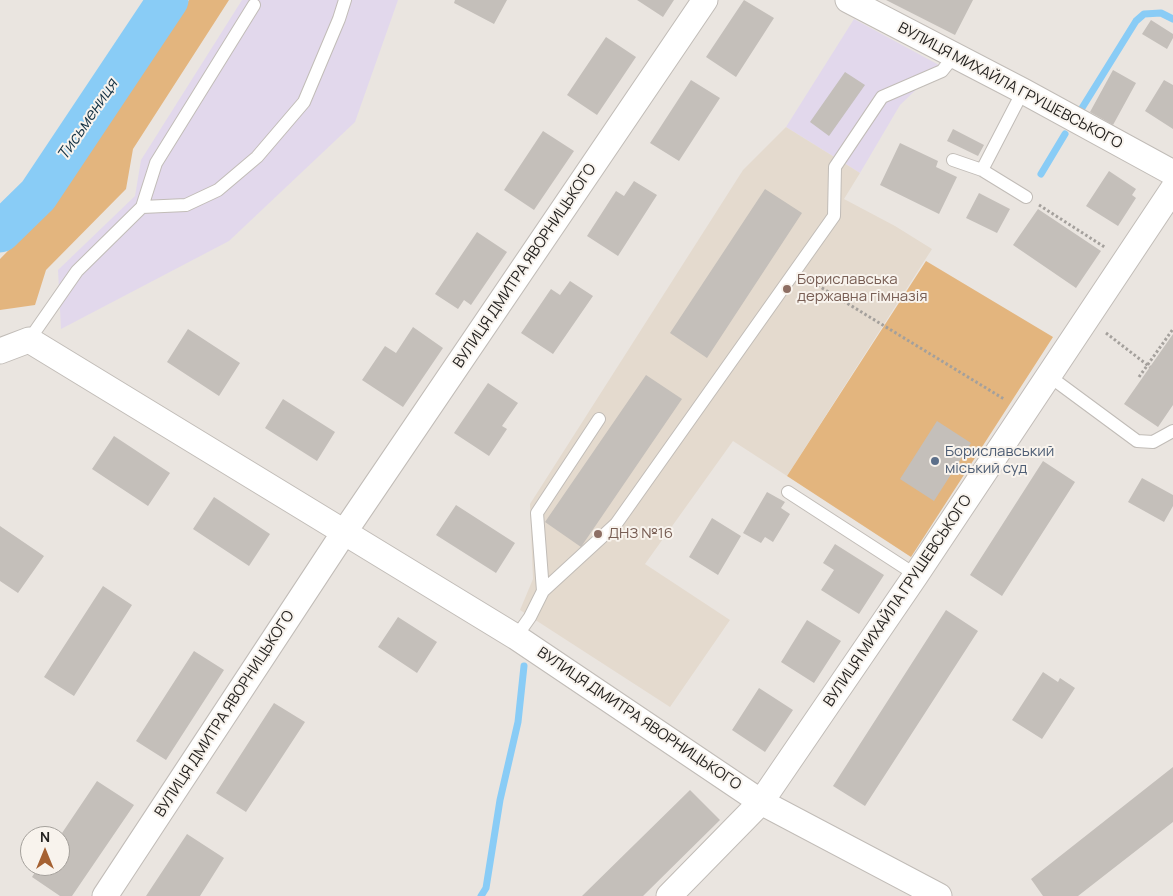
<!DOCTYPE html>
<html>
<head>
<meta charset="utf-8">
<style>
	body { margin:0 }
	#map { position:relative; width:1173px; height:896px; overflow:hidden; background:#eae5e0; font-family:Manrope,sans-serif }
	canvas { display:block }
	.north { position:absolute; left:20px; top:826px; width:50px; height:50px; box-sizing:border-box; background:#f8f3ed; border:1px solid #a4a09b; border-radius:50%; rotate:0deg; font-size:14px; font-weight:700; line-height:20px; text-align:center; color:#252321 }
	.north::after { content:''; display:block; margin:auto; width:18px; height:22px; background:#a56132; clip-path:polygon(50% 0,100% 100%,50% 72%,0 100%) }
</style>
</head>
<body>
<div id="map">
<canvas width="1173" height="896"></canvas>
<div class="north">N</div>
</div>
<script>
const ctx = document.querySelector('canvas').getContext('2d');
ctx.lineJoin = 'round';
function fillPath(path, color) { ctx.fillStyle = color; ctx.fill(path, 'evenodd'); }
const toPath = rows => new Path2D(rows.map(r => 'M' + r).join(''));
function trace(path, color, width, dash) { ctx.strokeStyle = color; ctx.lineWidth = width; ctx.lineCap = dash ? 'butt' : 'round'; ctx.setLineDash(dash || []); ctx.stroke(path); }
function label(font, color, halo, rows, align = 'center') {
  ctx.font = font + ' Manrope,sans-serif'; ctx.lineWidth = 4; ctx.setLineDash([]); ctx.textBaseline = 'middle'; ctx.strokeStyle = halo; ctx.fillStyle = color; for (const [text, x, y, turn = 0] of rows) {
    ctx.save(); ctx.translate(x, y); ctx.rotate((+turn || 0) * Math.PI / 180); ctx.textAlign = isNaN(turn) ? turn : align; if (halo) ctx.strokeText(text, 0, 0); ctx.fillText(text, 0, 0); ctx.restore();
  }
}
fillPath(toPath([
	[242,0,398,0,355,122,229,241,61,329,58,270,135,196,141,160],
	[854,19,939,65,945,77,921,85,900,105,860,173,786,127]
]), '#e2d8ec');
fillPath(toPath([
	[786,127,860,173,844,199,895,226,932,249,787,476,733,441,645,564,730,620,670,707,520,610,533,579,530,504,743,170]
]), '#e4dace');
fillPath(toPath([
	[189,0,229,0,133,149,126,189,46,270,35,305,0,310,0,259,51,207],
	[926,261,1053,337,911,557,787,476]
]), '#e3b57e');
trace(toPath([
	[1082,108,1136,21,1144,14,1161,13,1173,19],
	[1041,174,1065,134],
	[481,896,486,888,500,800,518,722,524,666]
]), '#89ccf6', 7);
trace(toPath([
	[0,232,38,195,168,0]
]), '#89ccf6', 41);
fillPath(toPath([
	[455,0,507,0,494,24,454,3],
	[637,0,674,0,663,17],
	[744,0,774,18,736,77,706,57],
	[886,0,973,0,955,35],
	[1151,20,1173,34,1173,38,1167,49,1142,34],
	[606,37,636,57,597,115,567,95],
	[1113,70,1136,83,1113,125,1090,112],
	[845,72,865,85,829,136,810,122],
	[691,80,720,98,679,161,650,143],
	[1164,80,1173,85,1173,129,1145,111],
	[953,129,984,145,978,156,947,141],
	[543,131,574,151,534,210,504,190],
	[900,143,938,161,936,167,957,177,939,214,880,185],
	[1109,171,1136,189,1132,195,1136,198,1118,226,1086,206],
	[634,181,657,195,618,256,587,236,616,191,624,196],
	[765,189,802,213,707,358,670,333],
	[979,193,1010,209,997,233,966,218],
	[1038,209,1101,251,1076,288,1013,245],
	[477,232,507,252,471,305,464,300,458,309,435,294],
	[570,281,593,296,553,354,521,333,551,289,560,295],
	[413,327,443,348,403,407,362,380,385,346,396,353],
	[188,329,240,363,219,396,167,362],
	[1173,334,1173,405,1158,427,1124,404],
	[646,375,682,399,581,547,545,522],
	[488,383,518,403,502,426,507,429,489,456,454,433],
	[283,399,335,432,317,461,265,428],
	[937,421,971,443,934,501,900,479],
	[114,436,170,473,148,506,92,469],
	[1043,461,1075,482,1002,596,970,575],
	[1142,478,1173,495,1173,506,1164,522,1128,502],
	[767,492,785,502,781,508,790,514,773,542,765,537,761,543,743,533],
	[214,497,270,534,249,566,193,529],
	[456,505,515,543,496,573,436,535],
	[712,518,741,536,718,575,689,557],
	[0,526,44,556,18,593,0,581],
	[835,544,884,575,859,614,821,590,834,570,823,563],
	[103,586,132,605,74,696,44,677],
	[946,610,978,631,865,806,833,786],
	[398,617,437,642,417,673,378,647],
	[807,620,841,641,814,683,781,662],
	[194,651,224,670,166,760,136,741],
	[1043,672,1058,682,1060,678,1075,688,1042,739,1012,720],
	[759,688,793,710,765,752,732,730],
	[274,703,305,722,246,812,216,793],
	[1173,767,1173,822,1078,896,1043,896,1031,879],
	[97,781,134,805,72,896,60,896,32,877,39,866,60,866,60,836],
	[690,790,720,820,643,896,582,896],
	[187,834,224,858,200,896,146,896]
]), '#c4bfba');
const service = toPath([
	[953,160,982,170,1023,91],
	[982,170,1026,197],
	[142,207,156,163,254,5],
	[29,340,77,271,142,207,186,205,218,190,257,157,304,102,339,19,345,0],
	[1049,376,1137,441,1153,442,1173,431],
	[788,492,916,575],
	[543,591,537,513,599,419],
	[516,637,530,617,543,591,616,524,834,216,835,167,882,97,942,71,954,56]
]);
const minor = toPath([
	[848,0,1023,91,1173,173],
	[0,351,29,340,516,637,761,802,939,896],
	[105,896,345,531,705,0],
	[669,896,761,802,916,575,1173,189]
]);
trace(service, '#c1bcb7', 14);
trace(minor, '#c1bcb7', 27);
trace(toPath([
	[1039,205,1106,248],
	[809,280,1004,399],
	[1106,333,1150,367],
	[1139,377,1173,329]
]), '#a4a09c', 3, [2.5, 2.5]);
trace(service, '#fff', 12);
trace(minor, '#fff', 25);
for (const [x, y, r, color] of [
	[787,289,5,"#8d6e63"],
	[935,461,5,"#5c6f8a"],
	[598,534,5,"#8d6e63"]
]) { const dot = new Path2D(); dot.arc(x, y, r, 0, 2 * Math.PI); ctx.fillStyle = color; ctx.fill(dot); trace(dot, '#f8f3ed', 2); }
label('15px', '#252321', '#f8f3ed', [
	["ВУЛИЦЯ МИХАЙЛА ГРУШЕВСЬКОГО",1010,86,28],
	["ВУЛИЦЯ ДМИТРА ЯВОРНИЦЬКОГО",525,266,-56],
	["ВУЛИЦЯ МИХАЙЛА ГРУШЕВСЬКОГО",898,601,-56],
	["ВУЛИЦЯ ДМИТРА ЯВОРНИЦЬКОГО",225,714,-57],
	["ВУЛИЦЯ ДМИТРА ЯВОРНИЦЬКОГО",639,719,34]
]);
label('15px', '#785e54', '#f8f3ed', [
	["Бориславська",797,280],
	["державна гімназія",797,297],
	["ДНЗ №16",608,534]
], 'left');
label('15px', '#4e5e75', '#f8f3ed', [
	["Бориславський",945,452],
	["міський суд",945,469]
], 'left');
label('italic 16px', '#143244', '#f8f3ed', [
	["Тисьмениця",88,120,-56]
]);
</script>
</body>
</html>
